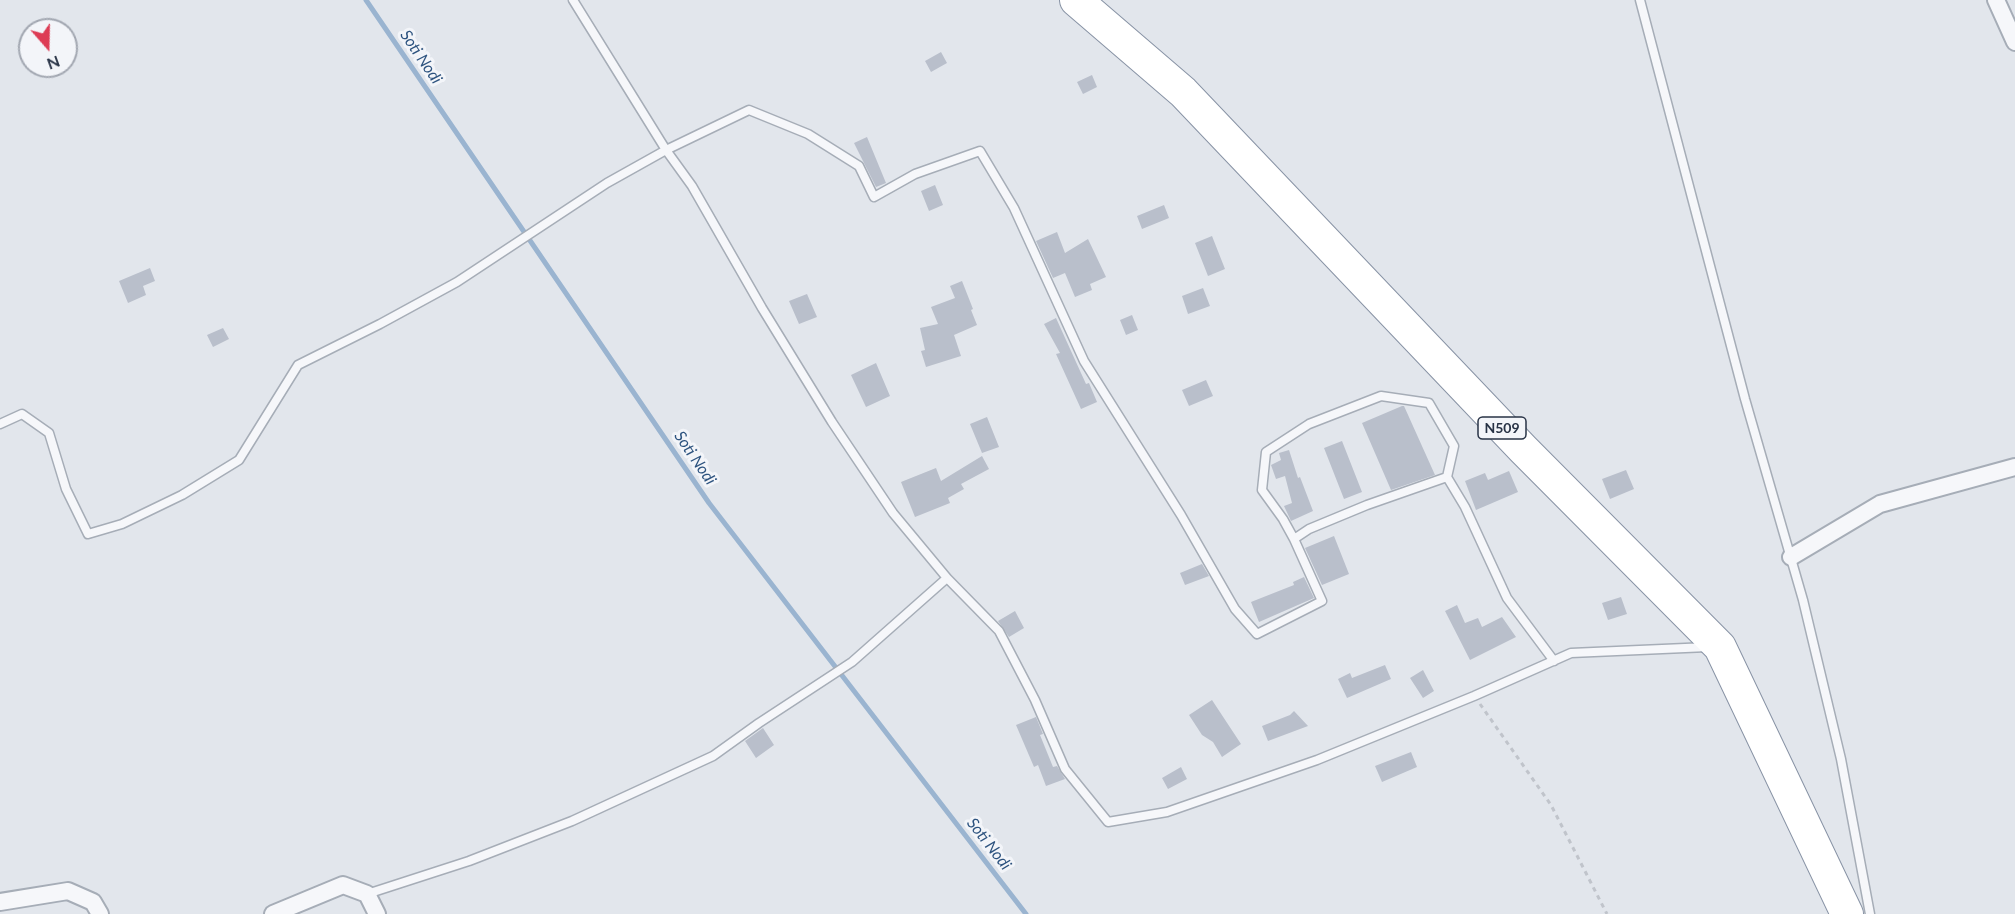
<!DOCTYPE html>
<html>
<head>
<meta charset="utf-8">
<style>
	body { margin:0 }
	#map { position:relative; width:2015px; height:914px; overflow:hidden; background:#e2e6ec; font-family:Lato,sans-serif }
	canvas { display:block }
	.north { position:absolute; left:18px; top:18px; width:60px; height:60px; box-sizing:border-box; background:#f3f5f9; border:2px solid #a2a7b1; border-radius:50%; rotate:160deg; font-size:16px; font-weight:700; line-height:24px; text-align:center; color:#283346 }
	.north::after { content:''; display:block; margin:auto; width:21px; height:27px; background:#dd3c55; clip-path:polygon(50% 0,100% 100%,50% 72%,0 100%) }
</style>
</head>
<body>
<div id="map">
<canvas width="2015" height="914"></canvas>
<div class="north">N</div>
</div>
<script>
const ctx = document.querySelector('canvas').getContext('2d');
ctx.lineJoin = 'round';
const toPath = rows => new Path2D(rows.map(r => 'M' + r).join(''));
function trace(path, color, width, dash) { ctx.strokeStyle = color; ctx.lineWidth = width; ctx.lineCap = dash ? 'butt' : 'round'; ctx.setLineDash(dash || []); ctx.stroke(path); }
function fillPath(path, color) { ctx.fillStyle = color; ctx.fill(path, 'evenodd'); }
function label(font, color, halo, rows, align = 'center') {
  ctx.font = font + ' Lato,sans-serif'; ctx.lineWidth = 6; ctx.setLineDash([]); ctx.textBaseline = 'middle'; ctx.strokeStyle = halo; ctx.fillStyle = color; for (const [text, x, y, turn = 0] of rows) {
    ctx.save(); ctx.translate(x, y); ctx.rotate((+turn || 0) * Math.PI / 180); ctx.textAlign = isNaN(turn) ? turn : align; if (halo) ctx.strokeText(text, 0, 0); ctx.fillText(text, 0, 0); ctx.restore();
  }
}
trace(toPath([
	[366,0,709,503,1026,914]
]), '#9ab4d0', 5);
fillPath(toPath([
	[941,52,947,63,931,72,925,61],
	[1092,75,1097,87,1083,94,1077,82],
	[867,137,886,183,876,187,854,143],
	[935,185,943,205,929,211,921,191],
	[1164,205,1169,218,1142,229,1137,216],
	[1057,232,1065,253,1088,239,1106,277,1090,284,1092,290,1075,297,1065,273,1053,278,1036,241],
	[1212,236,1225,269,1208,276,1195,243],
	[150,268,155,281,143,286,146,295,128,303,119,281],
	[962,281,973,309,971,310,977,325,954,335,961,356,926,367,921,351,925,350,920,328,938,324,931,307,955,298,950,286],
	[1203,288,1210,306,1188,314,1182,296],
	[807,294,817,317,799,324,789,301],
	[1132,315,1138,330,1126,335,1120,320],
	[1056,318,1086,384,1089,383,1097,402,1081,409,1056,354,1060,353,1044,324],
	[223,328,229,339,213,347,207,335],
	[876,363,890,396,866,407,851,375],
	[1206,380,1213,396,1189,406,1182,390],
	[1402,406,1404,406,1435,475,1391,490,1362,423],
	[987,417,999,447,982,453,970,424],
	[1342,441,1362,492,1344,499,1324,448],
	[1289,450,1298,478,1300,477,1313,511,1291,521,1284,506,1292,503,1285,476,1276,479,1271,465,1281,460,1279,453],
	[982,456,989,469,961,484,964,489,948,498,950,503,915,517,901,482,936,468,941,481],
	[1626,470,1634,489,1610,499,1602,479],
	[1509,471,1518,492,1476,510,1465,481,1485,473,1488,480],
	[1334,536,1349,574,1322,585,1305,548],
	[1202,564,1209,576,1185,585,1180,573],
	[1304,577,1314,598,1259,622,1251,602,1294,585,1293,582],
	[1621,597,1627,614,1608,620,1602,603],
	[1457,605,1465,623,1478,618,1482,627,1502,617,1516,637,1470,660,1445,611],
	[1015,611,1024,628,1009,637,998,621],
	[1385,665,1391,679,1347,698,1338,679,1350,673,1352,678],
	[1423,670,1434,691,1423,698,1410,678],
	[1212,700,1241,744,1222,757,1213,742,1202,735,1189,715],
	[1294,711,1308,726,1268,741,1262,726,1290,715],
	[1036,717,1043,734,1040,735,1053,767,1057,766,1065,779,1046,786,1038,765,1034,767,1016,725],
	[763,728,774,745,756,758,745,741],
	[1411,752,1417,767,1382,782,1375,766],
	[1181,767,1187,779,1168,789,1162,778]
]), '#b9bfcb');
const lane = toPath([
	[1640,0,1745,399,1803,600,1841,759,1870,914],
	[0,424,22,414,49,433,66,489,88,534,122,524,182,495,239,460,298,365,380,324,457,282,607,183,666,150,749,110,808,134,859,166,874,197,915,174,980,151,1014,208,1084,361,1181,515,1235,609,1257,634,1322,601,1294,539,1309,529,1367,505,1447,477,1465,507,1507,598,1554,661],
	[1294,539,1283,519,1262,490,1266,452,1309,424,1381,396,1429,403,1454,446,1447,477],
	[947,578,999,631,1035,700,1065,769,1108,822,1167,812,1317,760,1474,696,1571,653,1708,647],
	[367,894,469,861,572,821,713,756,759,723,852,662,947,578,893,513,832,422,762,308,692,186,666,150,573,0]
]);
const street = toPath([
	[1996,0,2015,42],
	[1791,557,1880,504,2015,467],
	[0,902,68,891,93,902,100,914],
	[273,914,343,885,367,894,377,914]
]);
const highway = toPath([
	[1076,0,1183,92,1523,449,1720,647,1847,914]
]);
trace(lane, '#a6adb7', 11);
trace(street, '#a6adb7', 20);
trace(highway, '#8893a5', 34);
trace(toPath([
	[1480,704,1551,805,1607,914]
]), '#c0c4cb', 3, [4.5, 4.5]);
trace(lane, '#f6f7fa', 8);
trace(street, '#f6f7fa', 16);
trace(highway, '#fff', 32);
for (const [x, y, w] of [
	[1502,428,48]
]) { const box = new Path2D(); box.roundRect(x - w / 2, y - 11, w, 22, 4.5); ctx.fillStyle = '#f3f5f9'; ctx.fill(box); trace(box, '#283346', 1.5); }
label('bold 14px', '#283346', null, [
	["N509",1502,428]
]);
label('italic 16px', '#2d537f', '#f3f5f9', [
	["Soti Nodi",421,57,56],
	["Soti Nodi",695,458,56],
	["Soti Nodi",989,844,52]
]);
</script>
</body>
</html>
